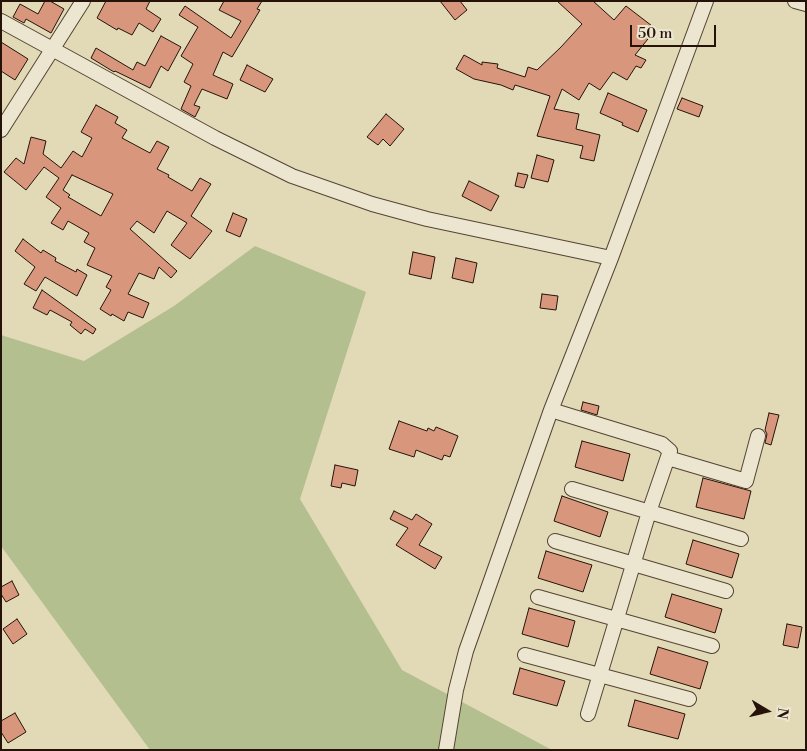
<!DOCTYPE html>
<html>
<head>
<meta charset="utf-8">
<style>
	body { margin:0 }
	#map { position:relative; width:807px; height:751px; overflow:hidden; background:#e2d9b7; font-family:"Libre Bodoni",serif }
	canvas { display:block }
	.frame { position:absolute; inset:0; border:2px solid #251309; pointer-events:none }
	.north { position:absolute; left:742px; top:686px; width:50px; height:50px; -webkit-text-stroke:4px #ece6d0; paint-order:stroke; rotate:99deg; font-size:14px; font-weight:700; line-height:20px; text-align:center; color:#251309 }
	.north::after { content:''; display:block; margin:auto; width:18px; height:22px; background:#251309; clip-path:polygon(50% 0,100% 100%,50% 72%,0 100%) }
	.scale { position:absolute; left:630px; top:25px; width:86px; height:22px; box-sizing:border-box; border:2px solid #251309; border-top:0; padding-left:6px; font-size:15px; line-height:18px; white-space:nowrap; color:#251309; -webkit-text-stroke:4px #ece6d0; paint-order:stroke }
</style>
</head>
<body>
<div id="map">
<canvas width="807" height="751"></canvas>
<div class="frame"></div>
<div class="north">N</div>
<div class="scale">50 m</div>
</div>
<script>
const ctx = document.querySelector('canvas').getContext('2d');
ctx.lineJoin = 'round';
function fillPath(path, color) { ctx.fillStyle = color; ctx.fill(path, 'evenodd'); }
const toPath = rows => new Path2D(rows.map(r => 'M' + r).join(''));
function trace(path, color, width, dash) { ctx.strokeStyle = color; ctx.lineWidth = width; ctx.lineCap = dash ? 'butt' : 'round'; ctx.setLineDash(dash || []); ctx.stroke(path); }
fillPath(toPath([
	[255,246,366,292,300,499,402,670,552,750,150,750,1,546,1,335,84,361,174,306]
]), '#b3bf8e');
const building = toPath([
	[45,1,50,1,64,9,51,33,26,19,24,23,13,17,20,4,38,14,45,1],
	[106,1,150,1,146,9,161,19,153,32,139,23,132,35,118,28,117,30,97,18,106,1],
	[224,1,262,1,257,9,260,10,232,57,223,52,213,75,233,84,227,99,202,89,194,105,200,107,195,117,181,109,191,86,184,82,193,64,181,56,198,27,179,15,185,6,231,38,241,21,219,10,224,1],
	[440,1,460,1,467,10,455,20,440,1],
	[557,1,593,1,614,20,626,6,656,29,635,55,646,60,641,68,636,66,627,80,613,72,600,90,589,83,579,100,562,89,554,109,579,114,576,129,600,135,594,161,580,158,583,146,537,136,550,96,515,85,513,90,501,85,474,79,456,69,464,55,482,65,482,62,498,64,497,68,525,77,528,67,537,70,561,47,582,24,557,1],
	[161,36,181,47,168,71,161,66,150,88,115,71,114,72,91,58,96,48,133,70,137,62,145,66,161,36],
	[1,42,28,59,15,80,1,71,1,42],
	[247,65,273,79,265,92,240,80,247,65],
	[608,93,647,110,638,132,622,125,623,123,600,113,608,93],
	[682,98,703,106,699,117,677,109,682,98],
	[96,105,118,117,115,123,127,130,122,138,150,153,157,141,169,147,157,169,169,175,168,177,192,191,200,178,211,184,191,216,212,231,190,259,171,245,187,223,167,211,154,233,137,221,130,229,177,271,171,278,159,267,154,279,139,273,128,294,149,303,143,318,128,312,124,321,112,314,111,316,100,309,111,290,106,287,112,276,87,265,95,248,84,242,89,233,68,221,63,230,51,223,61,208,46,197,59,178,44,167,26,190,4,172,16,158,24,164,31,137,46,141,43,154,61,168,73,151,82,157,92,138,81,132,96,105],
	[72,175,113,194,101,216,68,197,70,195,63,190,72,175],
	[386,114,404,129,390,146,383,139,378,145,367,137,386,114],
	[537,155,554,160,548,182,531,178,537,155],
	[518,173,528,175,524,188,515,186,518,173],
	[469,181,499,196,491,211,462,196,469,181],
	[233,213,247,219,240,237,226,231,233,213],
	[23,239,41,253,43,250,56,258,55,261,76,272,77,269,87,275,77,296,45,277,36,291,24,284,35,267,15,251,23,239],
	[413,252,435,257,431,279,409,274,413,252],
	[456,258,477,263,473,283,452,278,456,258],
	[42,290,96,329,93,334,85,329,81,334,70,325,72,322,50,310,47,315,33,308,42,290],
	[542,294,558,296,556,310,540,308,542,294],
	[583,402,599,406,597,415,581,410,583,402],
	[769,413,779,415,771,445,765,443,767,434,765,430,769,413],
	[399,421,427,431,428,428,434,431,436,427,458,436,450,457,444,455,442,460,416,450,414,457,389,449,399,421],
	[582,441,630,454,623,481,575,467,582,441],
	[335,465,358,470,355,486,342,483,341,488,331,486,335,465],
	[703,478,751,491,744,519,696,507,703,478],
	[562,496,608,512,600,537,554,521,562,496],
	[394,511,412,520,416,514,432,524,419,545,442,557,435,569,396,545,408,528,390,519,394,511],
	[693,540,739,554,732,578,686,564,693,540],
	[546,551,592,565,583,592,538,578,546,551],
	[12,581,19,595,6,602,1,594,1,587,12,581],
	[672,594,722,609,715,633,665,617,672,594],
	[529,608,575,621,568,647,522,634,529,608],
	[17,619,27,634,13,644,3,629,17,619],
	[787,624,802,627,798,648,783,645,787,624],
	[658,647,708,662,700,689,650,674,658,647],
	[520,668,565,681,557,706,513,694,520,668],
	[635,700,685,714,678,739,628,726,635,700],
	[15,713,26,732,8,743,1,732,1,721,15,713]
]);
fillPath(building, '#d8977d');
trace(building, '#251309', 1);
const minor = toPath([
	[795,1,806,4],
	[1,21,215,138,292,176,372,204,427,219,611,258],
	[1,130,83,1],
	[551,410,662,444,670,451,649,512,588,714],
	[668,458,746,481,758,436],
	[572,489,741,539],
	[555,541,726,591],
	[538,597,712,646],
	[525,655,689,699],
	[446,750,456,690,466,651,551,410,611,258,706,1]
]);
trace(minor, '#544434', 16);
trace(minor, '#ece6d0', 14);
</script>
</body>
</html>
